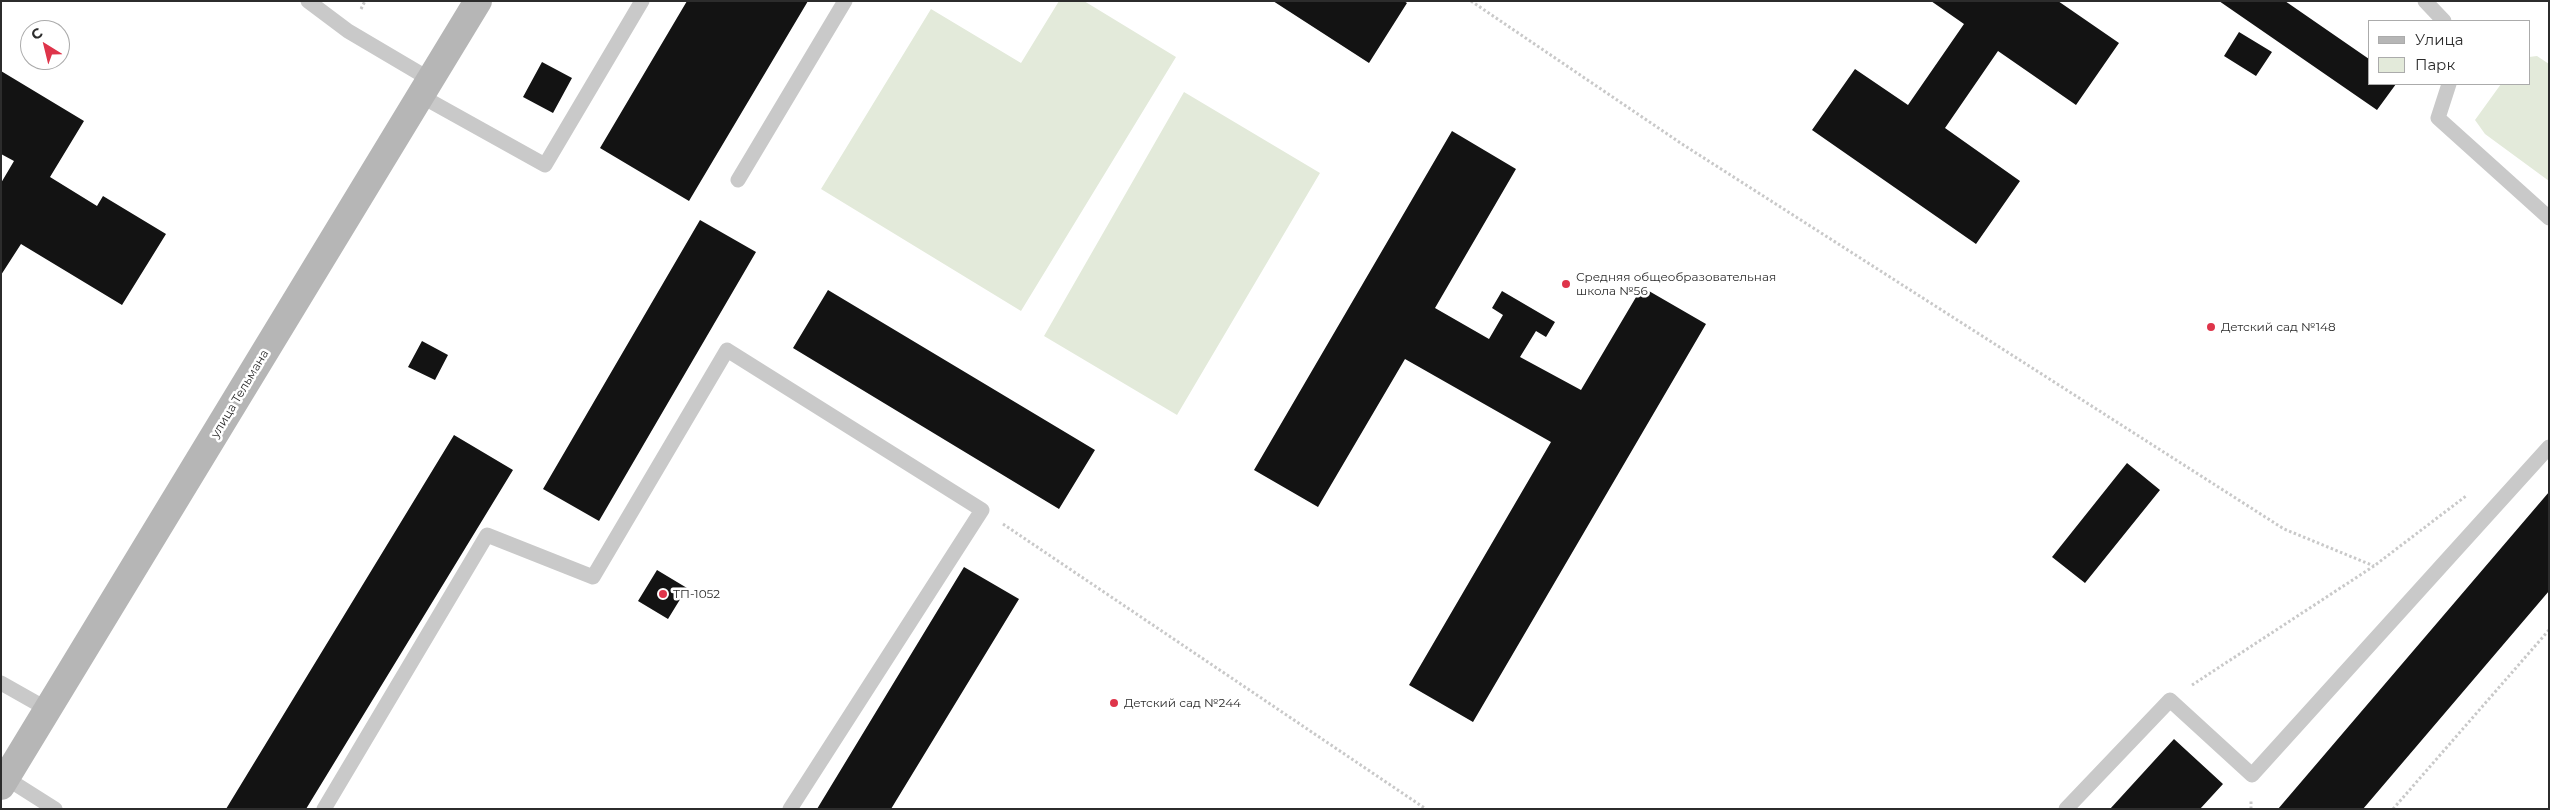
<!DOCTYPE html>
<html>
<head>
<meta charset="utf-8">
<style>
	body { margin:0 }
	#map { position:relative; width:2550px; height:810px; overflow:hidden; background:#fff; font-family:Montserrat,sans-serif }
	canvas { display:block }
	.frame { position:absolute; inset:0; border:2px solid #2c2c2c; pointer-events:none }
	.legend { position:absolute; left:2368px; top:20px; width:162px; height:65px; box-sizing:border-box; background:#fff; border:1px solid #ababab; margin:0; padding:6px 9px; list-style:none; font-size:15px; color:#2c2c2c }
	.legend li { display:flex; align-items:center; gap:10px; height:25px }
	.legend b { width:25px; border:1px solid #ababab }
	.north { position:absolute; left:20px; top:20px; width:50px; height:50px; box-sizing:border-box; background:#fff; border:1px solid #ababab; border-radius:50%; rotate:324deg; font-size:14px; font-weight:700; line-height:20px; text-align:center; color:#2c2c2c }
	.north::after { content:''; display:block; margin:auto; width:18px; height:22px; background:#de344a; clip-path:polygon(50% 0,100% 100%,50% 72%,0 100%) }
</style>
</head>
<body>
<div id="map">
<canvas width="2550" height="810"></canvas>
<div class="frame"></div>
<ul class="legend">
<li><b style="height:6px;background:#b6b6b6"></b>Улица</li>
<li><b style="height:14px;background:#e3eada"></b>Парк</li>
</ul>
<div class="north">С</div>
</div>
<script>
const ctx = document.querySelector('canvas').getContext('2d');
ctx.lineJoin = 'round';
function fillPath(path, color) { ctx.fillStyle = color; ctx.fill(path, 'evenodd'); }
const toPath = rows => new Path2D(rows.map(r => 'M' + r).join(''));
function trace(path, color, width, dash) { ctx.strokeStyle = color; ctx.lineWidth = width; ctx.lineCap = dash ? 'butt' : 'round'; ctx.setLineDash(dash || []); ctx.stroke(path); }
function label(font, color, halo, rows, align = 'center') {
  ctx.font = font + ' Montserrat,sans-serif'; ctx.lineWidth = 5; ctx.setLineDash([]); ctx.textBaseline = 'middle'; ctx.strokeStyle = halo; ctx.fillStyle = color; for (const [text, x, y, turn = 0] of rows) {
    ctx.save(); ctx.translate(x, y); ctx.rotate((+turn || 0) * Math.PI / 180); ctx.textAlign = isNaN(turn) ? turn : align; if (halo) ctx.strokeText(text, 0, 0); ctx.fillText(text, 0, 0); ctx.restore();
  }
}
fillPath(toPath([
	[1059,1,1084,1,1176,57,1021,311,821,189,931,9,1021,63],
	[2537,56,2549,64,2549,181,2485,134,2475,120,2501,84,2529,84,2529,57],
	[1184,92,1320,173,1177,415,1044,336]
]), '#e3eada');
fillPath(toPath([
	[687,1,808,1,689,201,600,148],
	[1273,1,1404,1,1407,3,1369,63],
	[1931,1,2058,1,2119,43,2076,105,1998,51,1945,128,2020,181,1976,244,1812,130,1855,69,1908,105,1964,24],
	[2219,1,2285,1,2369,59,2369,84,2396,84,2377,110],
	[2239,32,2272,52,2256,76,2224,56],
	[542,62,572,78,553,113,523,97],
	[1,71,84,121,50,177,97,206,103,196,166,234,122,305,21,244,1,275,1,183,14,161,1,154],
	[1452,131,1516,169,1435,308,1489,339,1503,315,1492,308,1502,291,1555,322,1546,337,1536,331,1520,357,1581,390,1642,287,1706,324,1473,722,1409,685,1551,442,1405,359,1318,507,1254,470],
	[700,220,756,252,599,521,543,489],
	[828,290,1095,450,1059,509,793,348],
	[422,341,448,355,435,380,408,367],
	[454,435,513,470,306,809,226,809],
	[2127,463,2160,490,2085,583,2052,557],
	[2549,492,2549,591,2363,809,2278,809],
	[964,567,1019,599,891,809,817,809],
	[657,570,687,588,668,619,638,601],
	[2174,739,2223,784,2200,809,2110,809]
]), '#131313');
trace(toPath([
	[1471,1,1682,144,2284,529,2374,566],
	[361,9,365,1],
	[1003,524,1426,809],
	[2192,685,2374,566,2466,496],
	[2251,809,2251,801],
	[2393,809,2549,630]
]), '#c9c9c9', 3, [2.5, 2.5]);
trace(toPath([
	[308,1,348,31,431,80],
	[2425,1,2444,21],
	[2449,84,2438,118,2549,218],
	[421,96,545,165,642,1],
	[738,180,845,1],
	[1,683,47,709],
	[6,778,55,809],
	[324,809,487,535,593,577,727,350,982,510,790,809],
	[2066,809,2170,700,2252,775,2549,447]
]), '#c9c9c9', 15);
trace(toPath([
	[1,786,478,1]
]), '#b6b6b6', 28);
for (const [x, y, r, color] of [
	[1566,284,5,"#de344a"],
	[2211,327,5,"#de344a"],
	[663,594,5,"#de344a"],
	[1114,703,5,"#de344a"]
]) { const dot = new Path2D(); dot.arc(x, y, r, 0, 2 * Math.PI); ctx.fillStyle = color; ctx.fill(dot); trace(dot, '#fff', 2); }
label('12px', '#2c2c2c', '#fff', [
	["Средняя общеобразовательная",1576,277],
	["школа №56",1576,291],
	["Детский сад №148",2221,327],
	["ТП-1052",673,594],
	["Детский сад №244",1124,703]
], 'left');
label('12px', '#2c2c2c', '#fff', [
	["улица Тельмана",240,394,-59]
]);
</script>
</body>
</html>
